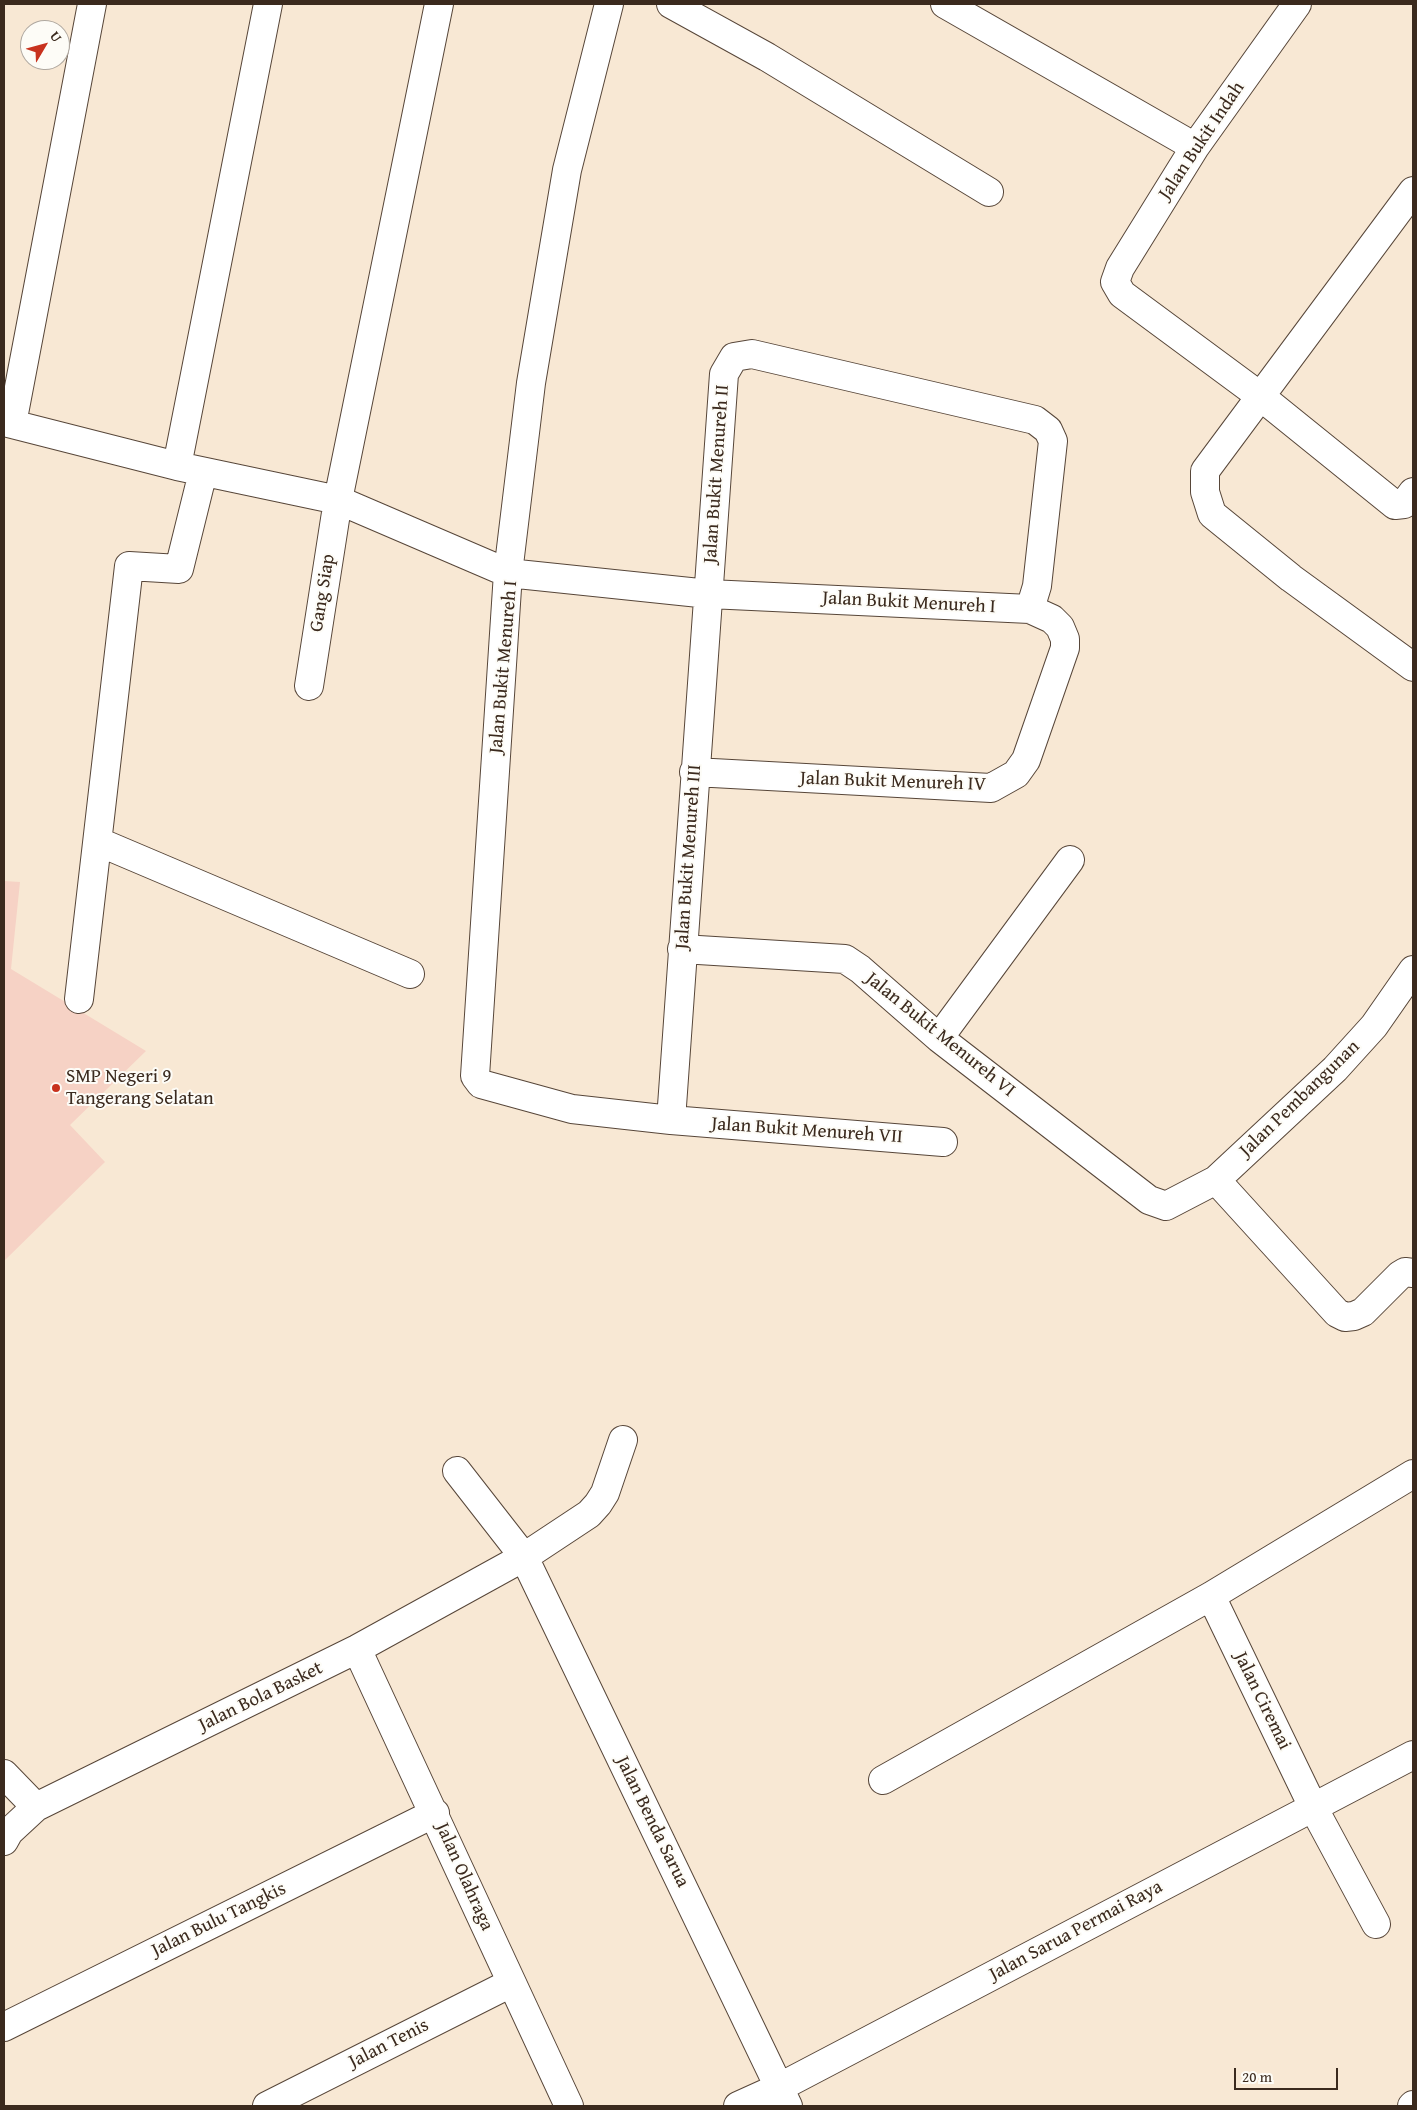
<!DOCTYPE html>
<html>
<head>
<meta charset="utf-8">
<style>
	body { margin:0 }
	#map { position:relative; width:1417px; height:2110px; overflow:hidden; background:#f8e8d4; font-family:"Gentium Book Plus",serif }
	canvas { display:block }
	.frame { position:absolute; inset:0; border:5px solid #3b2a1e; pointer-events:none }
	.north { position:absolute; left:20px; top:20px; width:50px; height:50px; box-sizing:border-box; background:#fdfcf7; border:1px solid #afa8a0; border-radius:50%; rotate:53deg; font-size:14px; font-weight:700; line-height:20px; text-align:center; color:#3b2a1e }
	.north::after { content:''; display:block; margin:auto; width:18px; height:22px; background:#c8321e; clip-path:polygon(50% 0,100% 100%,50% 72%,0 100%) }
	.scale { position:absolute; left:1234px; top:2068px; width:104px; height:22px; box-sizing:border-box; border:2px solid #3b2a1e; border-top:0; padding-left:6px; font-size:15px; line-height:18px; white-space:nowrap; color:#3b2a1e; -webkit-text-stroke:4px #fdfcf7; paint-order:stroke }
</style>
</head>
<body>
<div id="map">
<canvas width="1417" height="2110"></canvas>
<div class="frame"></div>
<div class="north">U</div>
<div class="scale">20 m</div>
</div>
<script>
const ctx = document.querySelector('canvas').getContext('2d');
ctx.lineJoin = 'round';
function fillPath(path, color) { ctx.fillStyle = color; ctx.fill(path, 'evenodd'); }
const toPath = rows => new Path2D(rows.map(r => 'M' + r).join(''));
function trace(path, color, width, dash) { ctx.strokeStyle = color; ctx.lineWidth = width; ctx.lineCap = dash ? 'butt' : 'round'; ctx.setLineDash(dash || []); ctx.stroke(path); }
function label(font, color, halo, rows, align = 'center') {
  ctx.font = font + ' "Gentium Book Plus",serif'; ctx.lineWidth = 4; ctx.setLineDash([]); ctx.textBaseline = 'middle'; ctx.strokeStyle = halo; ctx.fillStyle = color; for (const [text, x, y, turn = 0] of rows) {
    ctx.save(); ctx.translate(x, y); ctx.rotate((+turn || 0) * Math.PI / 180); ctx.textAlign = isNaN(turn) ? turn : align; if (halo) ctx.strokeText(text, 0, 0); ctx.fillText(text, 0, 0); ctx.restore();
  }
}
fillPath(toPath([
	[4,881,20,882,11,969,146,1051,70,1125,105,1162,4,1261]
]), '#f6d2c5');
const minor = toPath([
	[609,4,567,170,531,383,508,573,475,1076,481,1084,572,1109,671,1120,943,1142],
	[671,4,767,57,989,192],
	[945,4,1195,147],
	[1297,4,1195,147,1120,268,1115,282,1122,294,1260,396,1395,505,1404,504,1413,492],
	[1413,191,1205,471,1205,492,1212,514,1291,578,1413,667],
	[4,422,177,466,338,500,508,573,709,594,1030,609,1052,619,1060,627,1065,639,1065,648,1026,760,1016,774,991,788,694,772],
	[12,424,92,4],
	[177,466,268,4],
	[309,686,338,500,439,4],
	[99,842,410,974],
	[682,949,845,959,860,969,939,1038,1149,1200,1166,1206,1216,1180,1335,1069,1374,1026,1413,970],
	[79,999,129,566,179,569,203,472],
	[939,1038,1070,860],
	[671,1120,724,374,734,357,752,354,1035,420,1048,430,1053,441,1037,586,1030,609],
	[1216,1180,1337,1313,1345,1317,1354,1316,1363,1312,1400,1275,1405,1272,1413,1273],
	[457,1471,524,1557,788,2106],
	[1211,1596,1313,1807,1376,1924],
	[357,1649,569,2106],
	[4,1774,36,1807],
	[883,1780,1211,1596,1413,1474],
	[4,1841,9,1832,36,1807,357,1649,524,1557,589,1514,598,1504,605,1493,623,1440],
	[4,2027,435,1813],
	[267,2106,511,1983],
	[738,2106,780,2087,1413,1755],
	[1412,2106,1413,2105]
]);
trace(minor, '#574639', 30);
trace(minor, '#fff', 28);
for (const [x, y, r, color] of [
	[56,1088,5,"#c8321e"]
]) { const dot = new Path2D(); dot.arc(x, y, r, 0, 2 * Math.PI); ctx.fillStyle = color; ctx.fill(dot); trace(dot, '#fdfcf7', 2); }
label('19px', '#3b2a1e', '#fdfcf7', [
	["Jalan Bukit Indah",1202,141,-56],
	["Jalan Bukit Menureh II",717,474,-86],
	["Gang Siap",323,593,-81],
	["Jalan Bukit Menureh I",909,603,3],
	["Jalan Bukit Menureh I",504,667,-85],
	["Jalan Bukit Menureh IV",893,782,2],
	["Jalan Bukit Menureh III",689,857,-86],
	["Jalan Bukit Menureh VI",940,1035,39],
	["Jalan Pembangunan",1300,1099,-44],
	["Jalan Bukit Menureh VII",807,1131,4],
	["Jalan Bola Basket",261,1697,-26],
	["Jalan Ciremai",1262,1701,64],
	["Jalan Benda Sarua",652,1822,64],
	["Jalan Olahraga",464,1877,66],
	["Jalan Bulu Tangkis",219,1920,-26],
	["Jalan Sarua Permai Raya",1076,1931,-28],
	["Jalan Tenis",389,2044,-27]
]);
label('19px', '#3b2a1e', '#fdfcf7', [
	["SMP Negeri 9",66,1077],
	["Tangerang Selatan",66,1099]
], 'left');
</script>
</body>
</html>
